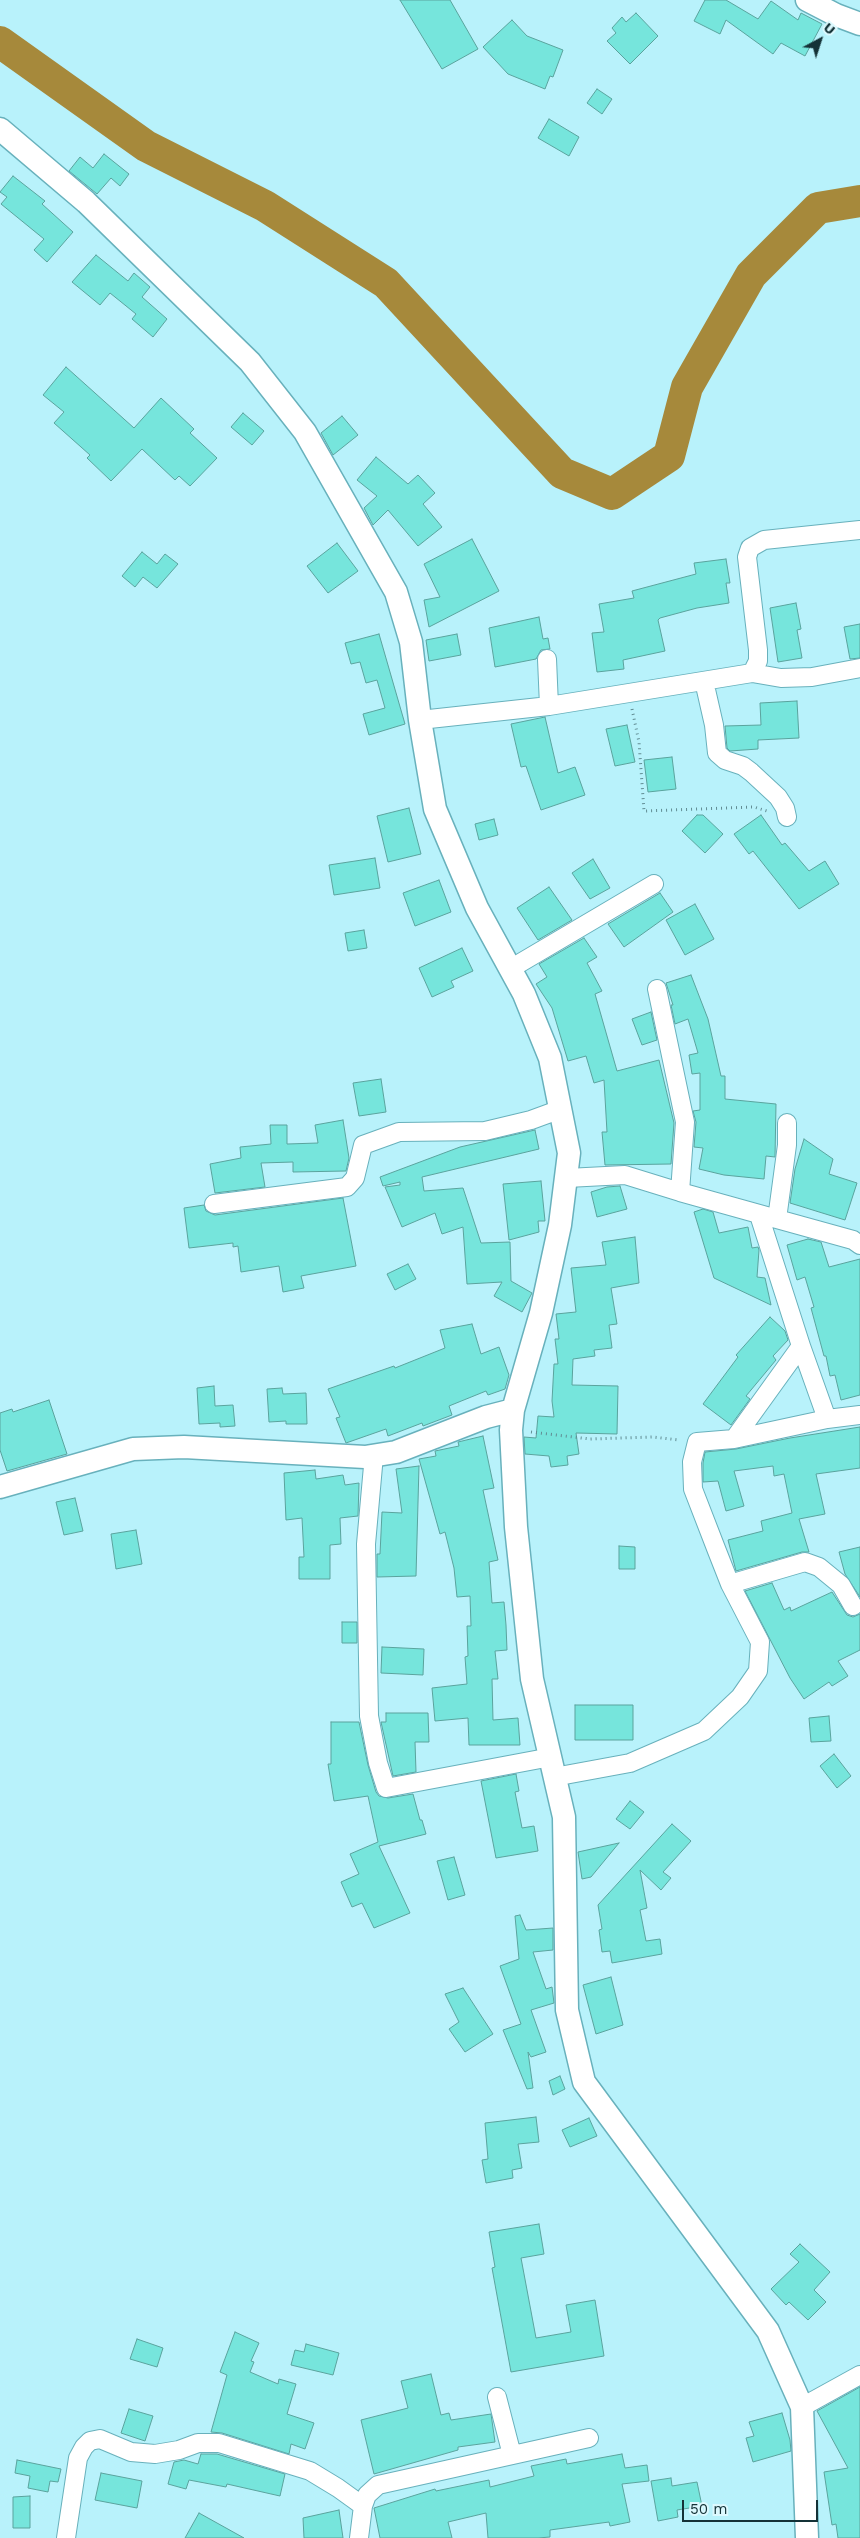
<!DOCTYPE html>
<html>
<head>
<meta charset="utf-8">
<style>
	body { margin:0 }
	#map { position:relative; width:860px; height:2538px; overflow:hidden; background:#b8f2fb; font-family:"Work Sans",sans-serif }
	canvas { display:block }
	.north { position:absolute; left:795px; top:15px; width:50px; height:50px; -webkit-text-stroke:4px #ddf9fe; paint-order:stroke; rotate:40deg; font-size:14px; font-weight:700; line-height:20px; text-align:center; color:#143237 }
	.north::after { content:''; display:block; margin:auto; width:18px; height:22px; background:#143237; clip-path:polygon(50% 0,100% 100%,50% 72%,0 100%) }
	.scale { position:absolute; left:682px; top:2500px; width:136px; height:22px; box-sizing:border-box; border:2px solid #143237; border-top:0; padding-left:6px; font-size:15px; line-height:18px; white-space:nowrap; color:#143237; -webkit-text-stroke:4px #ddf9fe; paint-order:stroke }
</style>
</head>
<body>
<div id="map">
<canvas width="860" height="2538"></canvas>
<div class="north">U</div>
<div class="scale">50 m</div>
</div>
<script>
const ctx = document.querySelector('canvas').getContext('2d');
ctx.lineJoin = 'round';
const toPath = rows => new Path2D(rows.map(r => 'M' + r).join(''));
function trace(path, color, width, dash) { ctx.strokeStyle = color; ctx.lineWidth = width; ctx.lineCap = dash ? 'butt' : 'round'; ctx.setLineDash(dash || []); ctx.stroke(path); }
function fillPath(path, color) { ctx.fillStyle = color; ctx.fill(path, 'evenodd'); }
trace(toPath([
	[0,42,146,146,265,206,386,283,562,473,612,494,669,456,687,387,751,275,818,208,860,201]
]), '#a6893b', 32);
const building = toPath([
	[400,0,450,0,478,49,442,69,400,0],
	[705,0,726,0,758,19,771,1,798,20,801,13,822,24,805,56,781,43,773,54,726,20,720,34,694,21,705,0],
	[636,13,658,36,630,64,607,41,616,33,612,28,622,17,626,22,636,13],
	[512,20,527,36,563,50,553,77,550,76,545,89,508,74,483,47,512,20],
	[597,89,612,99,602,114,587,103,597,89],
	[549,119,579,137,569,156,538,138,549,119],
	[104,154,129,174,120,186,111,178,97,194,69,171,80,157,93,168,104,154],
	[13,176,45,201,42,204,73,232,47,262,34,250,44,239,1,204,7,197,0,192,13,176],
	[96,255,128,281,134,273,150,287,142,297,167,319,153,337,132,319,136,314,110,293,100,305,72,282,96,255],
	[66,367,134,428,161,398,194,429,190,433,217,458,190,486,179,476,175,480,142,449,111,481,87,458,90,455,54,423,64,412,43,395,66,367],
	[243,413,264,431,252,445,231,427,243,413],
	[342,416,358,435,333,455,321,433,342,416],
	[376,457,408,484,418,475,435,493,423,504,442,527,418,546,388,510,373,525,364,508,377,496,357,480,376,457],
	[472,539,499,591,429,627,424,600,440,597,424,564,472,539],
	[337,543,358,571,328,593,307,566,337,543],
	[142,552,157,564,165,554,178,564,157,588,143,577,135,587,122,576,142,552],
	[726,559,730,583,726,583,729,603,697,608,660,618,658,620,665,651,623,660,624,669,597,672,592,633,604,632,599,604,634,598,632,591,696,574,694,563,726,559],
	[796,603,801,629,797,630,802,658,778,662,770,608,796,603],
	[539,617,543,639,548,638,550,649,541,650,536,659,495,667,489,628,539,617],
	[860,624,860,658,850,659,844,627,860,624],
	[379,634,405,724,369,735,363,714,385,708,377,680,366,683,360,662,351,664,345,643,379,634],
	[457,634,461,655,429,661,426,640,457,634],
	[797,701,799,738,758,740,758,749,730,751,727,748,725,726,761,725,760,703,797,701],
	[545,717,558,773,575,767,585,795,541,810,526,766,521,767,511,724,545,717],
	[627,725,635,762,615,766,606,729,627,725],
	[672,757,676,789,648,792,644,760,672,757],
	[409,808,421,854,388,862,377,816,409,808],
	[697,815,703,815,723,834,705,853,682,831,697,815],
	[761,815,782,845,785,843,809,871,825,861,839,884,799,909,753,851,749,854,734,834,761,815],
	[494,819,498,835,479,840,475,824,494,819],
	[375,858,380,888,334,895,329,865,375,858],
	[593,859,610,888,590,899,572,873,593,859],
	[439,880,451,912,415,926,403,893,439,880],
	[549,887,572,920,538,940,517,908,549,887],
	[660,893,673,912,624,947,608,924,660,893],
	[695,904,714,939,685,955,666,920,695,904],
	[364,930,367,948,348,951,345,933,364,930],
	[584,938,597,957,587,963,602,991,595,994,617,1071,659,1060,674,1123,671,1164,605,1165,602,1132,607,1132,604,1080,594,1083,586,1056,568,1061,552,1008,536,984,547,977,539,964,584,938],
	[462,948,473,971,451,981,454,987,432,997,419,968,462,948],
	[691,975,708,1019,721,1076,725,1076,725,1099,776,1104,775,1157,766,1156,764,1179,724,1175,699,1169,703,1148,694,1147,696,1122,693,1111,700,1110,700,1073,692,1074,689,1055,698,1053,688,1019,675,1024,671,1005,673,1005,666,983,691,975],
	[651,1012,657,1040,642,1045,632,1019,651,1012],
	[381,1079,386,1112,359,1116,353,1083,381,1079],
	[343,1120,349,1158,346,1171,293,1172,293,1162,261,1163,265,1187,215,1193,210,1164,241,1158,240,1147,271,1144,270,1125,287,1125,287,1144,318,1143,315,1125,343,1120],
	[535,1130,539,1149,422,1177,424,1191,463,1188,481,1243,510,1242,511,1281,532,1293,522,1312,494,1296,502,1282,467,1284,463,1227,442,1234,435,1213,402,1227,385,1187,400,1185,400,1182,383,1186,380,1177,460,1147,535,1130],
	[804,1139,833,1159,829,1174,857,1183,845,1220,790,1203,795,1169,804,1139],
	[541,1181,545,1221,538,1221,539,1232,509,1240,503,1184,541,1181],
	[620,1186,627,1209,597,1217,591,1192,607,1187,620,1186],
	[343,1198,356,1266,301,1276,304,1288,283,1292,279,1266,241,1272,238,1246,233,1247,233,1243,189,1248,184,1208,204,1205,206,1211,215,1215,343,1198],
	[703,1209,713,1212,719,1233,748,1227,752,1248,758,1247,759,1250,757,1277,765,1278,771,1305,714,1278,694,1212,703,1209],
	[635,1237,639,1283,611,1288,617,1324,609,1325,612,1348,594,1350,595,1356,573,1359,572,1385,618,1386,617,1434,576,1433,579,1454,567,1456,568,1465,551,1467,549,1456,525,1454,524,1437,536,1438,538,1416,554,1417,552,1401,554,1364,558,1364,555,1339,559,1339,556,1314,576,1312,571,1268,606,1265,602,1242,635,1237],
	[808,1239,821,1242,829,1267,860,1259,860,1395,841,1400,835,1375,830,1376,826,1356,824,1356,811,1308,814,1307,805,1277,797,1280,787,1245,808,1239],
	[408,1264,416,1279,395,1290,387,1274,408,1264],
	[770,1317,785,1331,788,1340,773,1356,776,1360,746,1396,750,1399,731,1425,703,1404,738,1357,736,1355,770,1317],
	[472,1324,481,1354,499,1347,509,1375,505,1389,488,1395,486,1391,449,1406,452,1415,423,1426,422,1423,388,1436,386,1429,346,1443,336,1418,340,1417,328,1389,394,1366,395,1368,445,1348,440,1330,472,1324],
	[214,1386,215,1406,233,1405,235,1426,220,1427,220,1423,199,1424,197,1388,214,1386],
	[282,1388,283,1394,306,1393,307,1424,286,1424,286,1421,269,1422,267,1389,282,1388],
	[49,1400,67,1454,7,1471,0,1450,0,1413,12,1409,13,1412,49,1400],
	[860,1427,860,1468,816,1474,825,1514,799,1519,809,1552,802,1552,736,1571,728,1540,763,1531,761,1521,792,1513,784,1474,774,1476,773,1466,734,1471,744,1506,726,1511,718,1481,703,1482,703,1463,705,1452,736,1449,790,1438,860,1427],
	[483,1436,494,1488,483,1490,498,1560,489,1562,492,1603,504,1602,506,1625,507,1650,495,1651,498,1679,492,1679,493,1720,518,1718,520,1745,469,1745,468,1718,435,1721,432,1688,467,1684,465,1657,468,1656,467,1626,471,1626,470,1596,457,1597,454,1568,445,1532,440,1534,419,1459,436,1456,435,1451,459,1446,458,1442,483,1436],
	[419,1466,416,1576,377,1577,377,1554,380,1554,382,1512,402,1513,396,1469,419,1466],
	[315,1470,316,1479,343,1475,345,1485,359,1483,358,1516,340,1518,341,1544,330,1545,330,1579,299,1579,299,1557,304,1557,302,1518,286,1520,284,1473,315,1470],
	[75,1498,83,1531,64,1535,56,1502,75,1498],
	[136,1530,142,1564,116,1569,111,1534,136,1530],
	[619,1546,635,1547,635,1569,619,1569,619,1546],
	[860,1547,860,1597,845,1574,839,1552,860,1547],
	[772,1583,784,1610,790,1607,791,1611,832,1592,847,1615,853,1617,860,1614,860,1650,838,1661,848,1676,832,1686,829,1682,804,1699,790,1678,745,1591,772,1583],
	[342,1622,357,1622,357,1643,342,1643,342,1622],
	[382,1647,424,1649,423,1675,381,1673,382,1647],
	[575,1705,633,1705,633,1740,575,1740,575,1705],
	[386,1713,428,1713,429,1742,415,1742,416,1772,393,1776,381,1722,386,1722,386,1713],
	[829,1716,831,1741,811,1742,809,1718,829,1716],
	[331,1722,359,1722,368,1765,376,1792,379,1796,388,1798,413,1794,420,1820,422,1820,426,1834,379,1846,410,1913,374,1928,362,1903,352,1907,341,1882,359,1874,350,1854,378,1842,368,1796,334,1801,328,1764,331,1764,331,1722],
	[834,1754,851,1776,837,1788,820,1766,834,1754],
	[516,1774,519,1791,515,1792,522,1828,534,1826,538,1851,496,1858,481,1781,516,1774],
	[630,1801,644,1812,630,1829,616,1819,630,1801],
	[672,1824,691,1841,663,1872,671,1878,661,1890,640,1870,647,1908,640,1910,646,1941,660,1939,662,1954,612,1963,610,1951,602,1952,599,1930,602,1929,598,1905,672,1824],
	[619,1843,591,1877,582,1879,578,1852,619,1843],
	[454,1857,465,1895,448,1900,437,1861,454,1857],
	[520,1915,526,1930,553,1928,553,1950,533,1952,546,1989,552,1987,554,2003,531,2010,546,2052,531,2057,528,2052,533,2088,527,2089,503,2030,521,2024,500,1966,519,1959,515,1916,520,1915],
	[611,1977,623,2025,596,2034,583,1985,611,1977],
	[463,1988,493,2034,465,2052,449,2029,459,2022,445,1994,463,1988],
	[560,2076,565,2089,553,2095,549,2081,560,2076],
	[536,2117,539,2142,518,2144,522,2168,512,2170,513,2178,486,2183,482,2160,488,2159,485,2123,536,2117],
	[589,2118,597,2136,570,2147,562,2130,589,2118],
	[539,2224,544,2254,521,2258,536,2338,571,2332,566,2305,595,2300,604,2356,511,2372,492,2268,495,2267,489,2232,539,2224],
	[800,2244,830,2272,814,2290,826,2302,808,2320,789,2302,786,2305,771,2289,799,2262,790,2254,800,2244],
	[235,2332,259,2343,251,2361,254,2362,250,2372,278,2384,279,2379,296,2384,287,2414,314,2423,305,2449,291,2444,289,2454,222,2433,211,2432,227,2375,220,2372,235,2332],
	[137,2339,163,2348,157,2367,130,2359,137,2339],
	[306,2344,339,2353,333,2375,291,2365,295,2350,304,2352,306,2344],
	[431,2374,441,2415,449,2413,451,2420,491,2414,495,2442,458,2447,458,2450,374,2474,361,2420,408,2408,401,2381,431,2374],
	[860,2387,860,2538,838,2538,836,2524,832,2525,824,2472,848,2468,817,2411,860,2387],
	[129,2409,153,2416,145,2441,121,2433,129,2409],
	[782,2413,790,2440,791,2451,753,2462,746,2438,754,2436,749,2422,782,2413],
	[201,2454,217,2454,285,2474,280,2496,227,2484,226,2487,189,2480,186,2489,168,2484,174,2462,184,2460,198,2464,201,2454],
	[622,2454,625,2468,647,2465,649,2481,622,2484,630,2522,610,2526,609,2522,550,2530,550,2537,538,2538,488,2538,486,2513,448,2522,452,2538,380,2538,374,2508,435,2489,436,2491,489,2480,490,2487,534,2476,531,2466,566,2459,567,2464,622,2454],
	[17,2460,61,2469,58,2482,50,2481,48,2492,28,2488,30,2476,15,2473,17,2460],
	[101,2473,142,2481,137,2508,95,2500,101,2473],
	[671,2478,672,2486,697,2482,702,2506,677,2510,678,2517,658,2521,651,2481,671,2478],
	[30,2496,30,2528,13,2528,13,2497,30,2496],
	[339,2510,343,2538,304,2538,303,2518,339,2510],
	[199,2513,244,2538,185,2538,199,2513]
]);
fillPath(building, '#76e5dc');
trace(building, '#5aa39d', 1);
const minor = toPath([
	[547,659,549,706],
	[752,673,781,678,812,677,860,668],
	[704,681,714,725,717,753,725,760,743,766,751,772,778,797,785,808,787,817],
	[420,720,549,706,752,673,758,661,758,650,747,557,750,548,764,540,860,530],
	[510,969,654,884],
	[567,1178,625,1175,680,1192,685,1122,657,989],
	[680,1192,777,1219,787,1145,787,1123],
	[214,1204,347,1187,355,1178,363,1145,399,1132,485,1131,531,1120,561,1109],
	[777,1219,853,1240,860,1245],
	[801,1346,827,1419,860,1415],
	[734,1439,827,1419],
	[374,1455,366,1544,369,1716,378,1763,386,1788,551,1757],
	[730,1584,805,1562,819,1567,841,1585,853,1606],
	[554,1777,630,1763,704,1731,740,1697,758,1671,760,1642,730,1584,717,1551,693,1489,692,1462,697,1442,734,1439,801,1346,759,1215],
	[497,2397,512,2455],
	[802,2407,860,2375],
	[66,2538,78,2458,84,2447,90,2441,100,2439,131,2452,155,2454,179,2450,198,2443,219,2443,310,2471,338,2488,363,2506],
	[359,2538,363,2506,367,2495,378,2485,589,2438]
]);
const tertiary = toPath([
	[807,0,836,15,860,24],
	[0,129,86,202,250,362,305,432,396,592,411,642,420,720,435,809,477,908,524,994,550,1058,569,1153,560,1225,541,1313,513,1410,511,1430,516,1527,532,1679,564,1817,567,2010,584,2082,768,2331,802,2407,807,2538],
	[0,1487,133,1449,184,1447,365,1457,396,1452,486,1417,513,1410]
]);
trace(minor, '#68b1bc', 20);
trace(tertiary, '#68b1bc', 25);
trace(toPath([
	[632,709,639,742,644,811,754,807,767,811],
	[531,1432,590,1439,653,1437,679,1440]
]), '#618c93', 3, [1, 4]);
trace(minor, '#fff', 18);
trace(tertiary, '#fff', 22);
</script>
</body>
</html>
